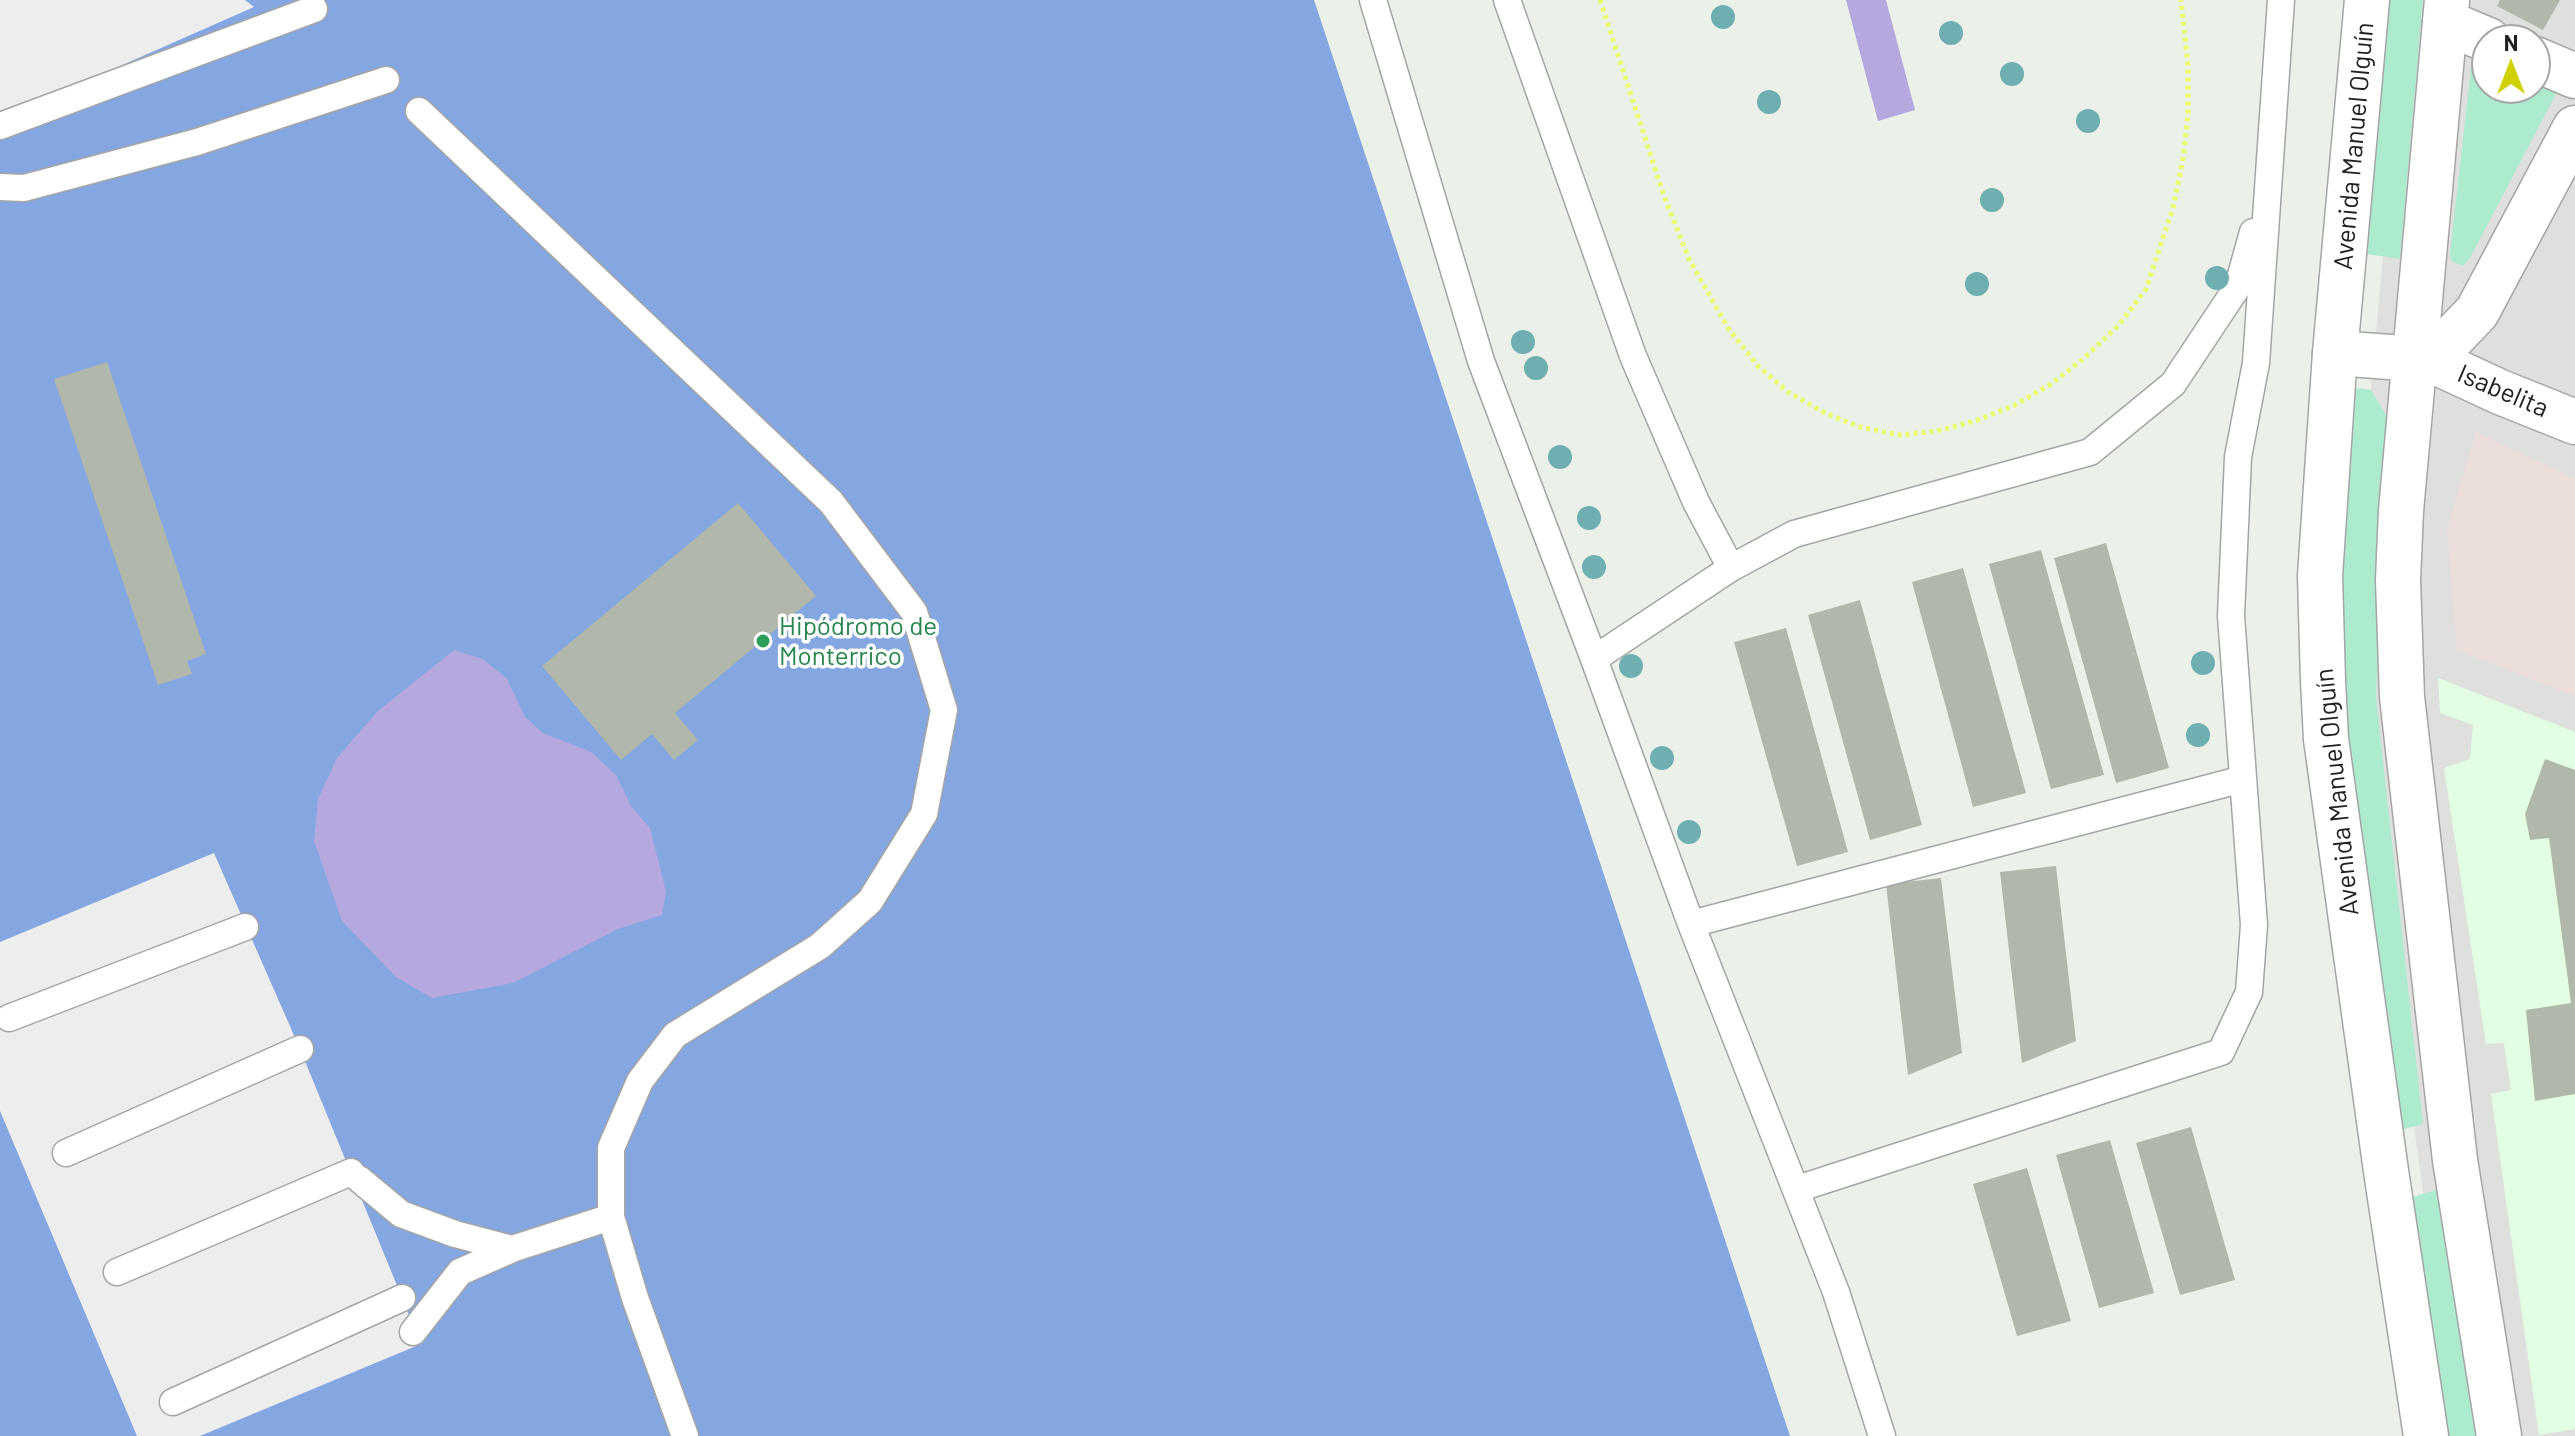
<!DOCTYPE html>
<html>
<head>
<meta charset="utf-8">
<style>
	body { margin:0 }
	#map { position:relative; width:2575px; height:1436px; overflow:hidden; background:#ebf1e8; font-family:Barlow,sans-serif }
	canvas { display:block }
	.north { position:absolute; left:2471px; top:24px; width:80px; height:80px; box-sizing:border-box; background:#fff; border:2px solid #a6a6a6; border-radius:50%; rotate:0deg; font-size:22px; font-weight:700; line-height:32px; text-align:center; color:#212121 }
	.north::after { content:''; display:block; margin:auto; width:28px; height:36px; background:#cfd200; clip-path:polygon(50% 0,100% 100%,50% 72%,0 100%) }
</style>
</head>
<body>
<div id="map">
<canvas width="2575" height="1436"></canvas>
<div class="north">N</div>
</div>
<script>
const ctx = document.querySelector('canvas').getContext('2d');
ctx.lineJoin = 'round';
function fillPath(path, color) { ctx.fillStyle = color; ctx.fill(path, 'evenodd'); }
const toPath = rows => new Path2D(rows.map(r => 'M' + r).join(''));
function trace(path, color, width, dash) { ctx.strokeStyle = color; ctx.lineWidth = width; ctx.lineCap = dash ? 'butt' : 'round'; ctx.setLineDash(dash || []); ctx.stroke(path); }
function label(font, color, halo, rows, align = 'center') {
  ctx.font = font + ' Barlow,sans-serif'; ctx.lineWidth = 7; ctx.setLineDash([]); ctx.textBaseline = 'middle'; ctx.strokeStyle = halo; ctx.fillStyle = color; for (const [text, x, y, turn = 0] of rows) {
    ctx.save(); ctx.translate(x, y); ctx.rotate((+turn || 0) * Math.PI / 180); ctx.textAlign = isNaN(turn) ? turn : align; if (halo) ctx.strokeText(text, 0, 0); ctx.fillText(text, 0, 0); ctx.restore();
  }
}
fillPath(toPath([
	[2406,0,2575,0,2575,1436,2457,1436,2359,732,2362,487],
	[2487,40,2535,40,2535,88,2487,88]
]), '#dfdfde');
fillPath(toPath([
	[2476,432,2575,479,2575,696,2457,650,2447,529]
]), '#ebddd9');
fillPath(toPath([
	[2438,678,2575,732,2575,1429,2539,1435,2491,1094,2511,1090,2504,1043,2486,1044,2444,768,2470,759,2473,725,2440,713]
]), '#e3ffe3');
fillPath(toPath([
	[2388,0,2423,0,2400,259,2367,254],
	[2472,58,2487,64,2487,88,2535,88,2535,84,2557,92,2470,258,2464,265,2460,265,2452,261,2450,254],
	[2357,388,2371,390,2388,418,2376,697,2423,1124,2400,1130,2340,723,2341,426],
	[2440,1189,2479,1436,2441,1436,2406,1199]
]), '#adebce');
fillPath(toPath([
	[0,0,1314,0,1790,1436,0,1436]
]), '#85a7e1');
fillPath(toPath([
	[0,0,245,0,254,7,0,119],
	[214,853,300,1049,421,1344,200,1436,137,1436,0,1111,0,942]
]), '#ededed');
fillPath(toPath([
	[1846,0,1886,0,1915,110,1878,121],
	[454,650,483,659,507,679,525,717,543,733,591,752,616,775,631,806,650,828,666,891,662,915,618,929,513,983,432,998,396,977,342,921,314,841,318,799,337,758,378,711]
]), '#b5a8df');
fillPath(toPath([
	[2500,0,2560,0,2543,30,2497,6],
	[107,362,206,654,187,661,192,674,158,685,54,379],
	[738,503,816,596,675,713,698,740,674,760,652,734,621,760,542,666],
	[2106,543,2169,768,2116,783,2054,558],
	[2041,550,2104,775,2051,789,1989,564],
	[1963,568,2026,793,1973,807,1912,582],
	[1860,600,1922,825,1870,840,1808,615],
	[1786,628,1848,852,1797,866,1734,642],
	[2545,759,2575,770,2575,1094,2535,1101,2526,1010,2571,1003,2549,838,2530,840,2525,814],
	[2056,866,2076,1041,2022,1063,2000,872],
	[1941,878,1962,1053,1908,1075,1886,884],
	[2191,1127,2235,1280,2180,1295,2136,1143],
	[2110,1140,2154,1293,2099,1308,2056,1155],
	[2027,1168,2071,1321,2017,1336,1973,1184]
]), '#b1b7aa');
const service = toPath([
	[1373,0,1481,361,1594,659,1691,924,1836,1292,1882,1436],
	[1507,0,1633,356,1696,502,1731,568],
	[419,111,831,502,914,612,944,710,924,814,870,901,820,946,675,1035,640,1081,611,1148,611,1217,635,1298,685,1436],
	[0,126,314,9],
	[0,187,24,188,197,142,386,80],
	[1594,659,1731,568,1794,534,2090,452,2173,384,2238,286,2253,232],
	[1691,924,2243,779],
	[9,1018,245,927],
	[66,1153,300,1049],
	[359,1179,401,1214,455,1234,512,1249,611,1217],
	[1797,1189,2221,1052,2249,992,2254,925,2231,616,2238,457,2256,363,2281,0],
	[117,1272,351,1172],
	[413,1332,460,1272,512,1249],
	[173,1402,402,1298]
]);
const minor = toPath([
	[2445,22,2488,40],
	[2535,59,2575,76],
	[2335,353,2431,360,2477,312,2575,128],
	[2431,360,2500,392,2575,422]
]);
const tertiary = toPath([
	[2367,0,2335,353,2320,576,2323,681,2326,739,2386,1171,2426,1436],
	[2447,0,2401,511,2398,580,2402,697,2455,1160,2499,1436]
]);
trace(service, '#a5a5a5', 29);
trace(minor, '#a5a5a5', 47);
trace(tertiary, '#a5a5a5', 47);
trace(toPath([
	[1600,0,1664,196,1689,259,1728,328,1758,366,1788,392,1825,413,1860,427,1900,435,1937,431,1975,421,2015,405,2051,384,2083,359,2119,325,2146,289,2173,208,2183,159,2188,115,2188,66,2181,0]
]), '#ebfc6e', 5, [4, 4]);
trace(service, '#fff', 26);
trace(minor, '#fff', 44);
trace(tertiary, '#fff', 44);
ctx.fillStyle = '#6faeb1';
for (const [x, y] of [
	[1723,17],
	[1951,33],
	[2012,74],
	[1769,102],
	[2088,121],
	[1992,200],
	[2217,278],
	[1977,284],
	[1523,342],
	[1536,368],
	[1560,457],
	[1589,518],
	[1594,567],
	[2203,663],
	[1631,666],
	[2198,735],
	[1662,758],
	[1689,832]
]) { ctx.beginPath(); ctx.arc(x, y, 12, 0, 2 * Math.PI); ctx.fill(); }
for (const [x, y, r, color] of [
	[763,641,8,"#2e9e5b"]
]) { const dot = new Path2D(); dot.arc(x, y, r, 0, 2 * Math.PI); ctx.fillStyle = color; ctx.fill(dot); trace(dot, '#fff', 3); }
label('26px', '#212121', '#fff', [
	["Avenida Manuel Olguín",2354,146,-85],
	["Isabelita",2503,391,23],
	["Avenida Manuel Olguín",2337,792,-96]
]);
label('26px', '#27864d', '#fff', [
	["Hipódromo de",779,626],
	["Monterrico",779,656]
], 'left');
</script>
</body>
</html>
